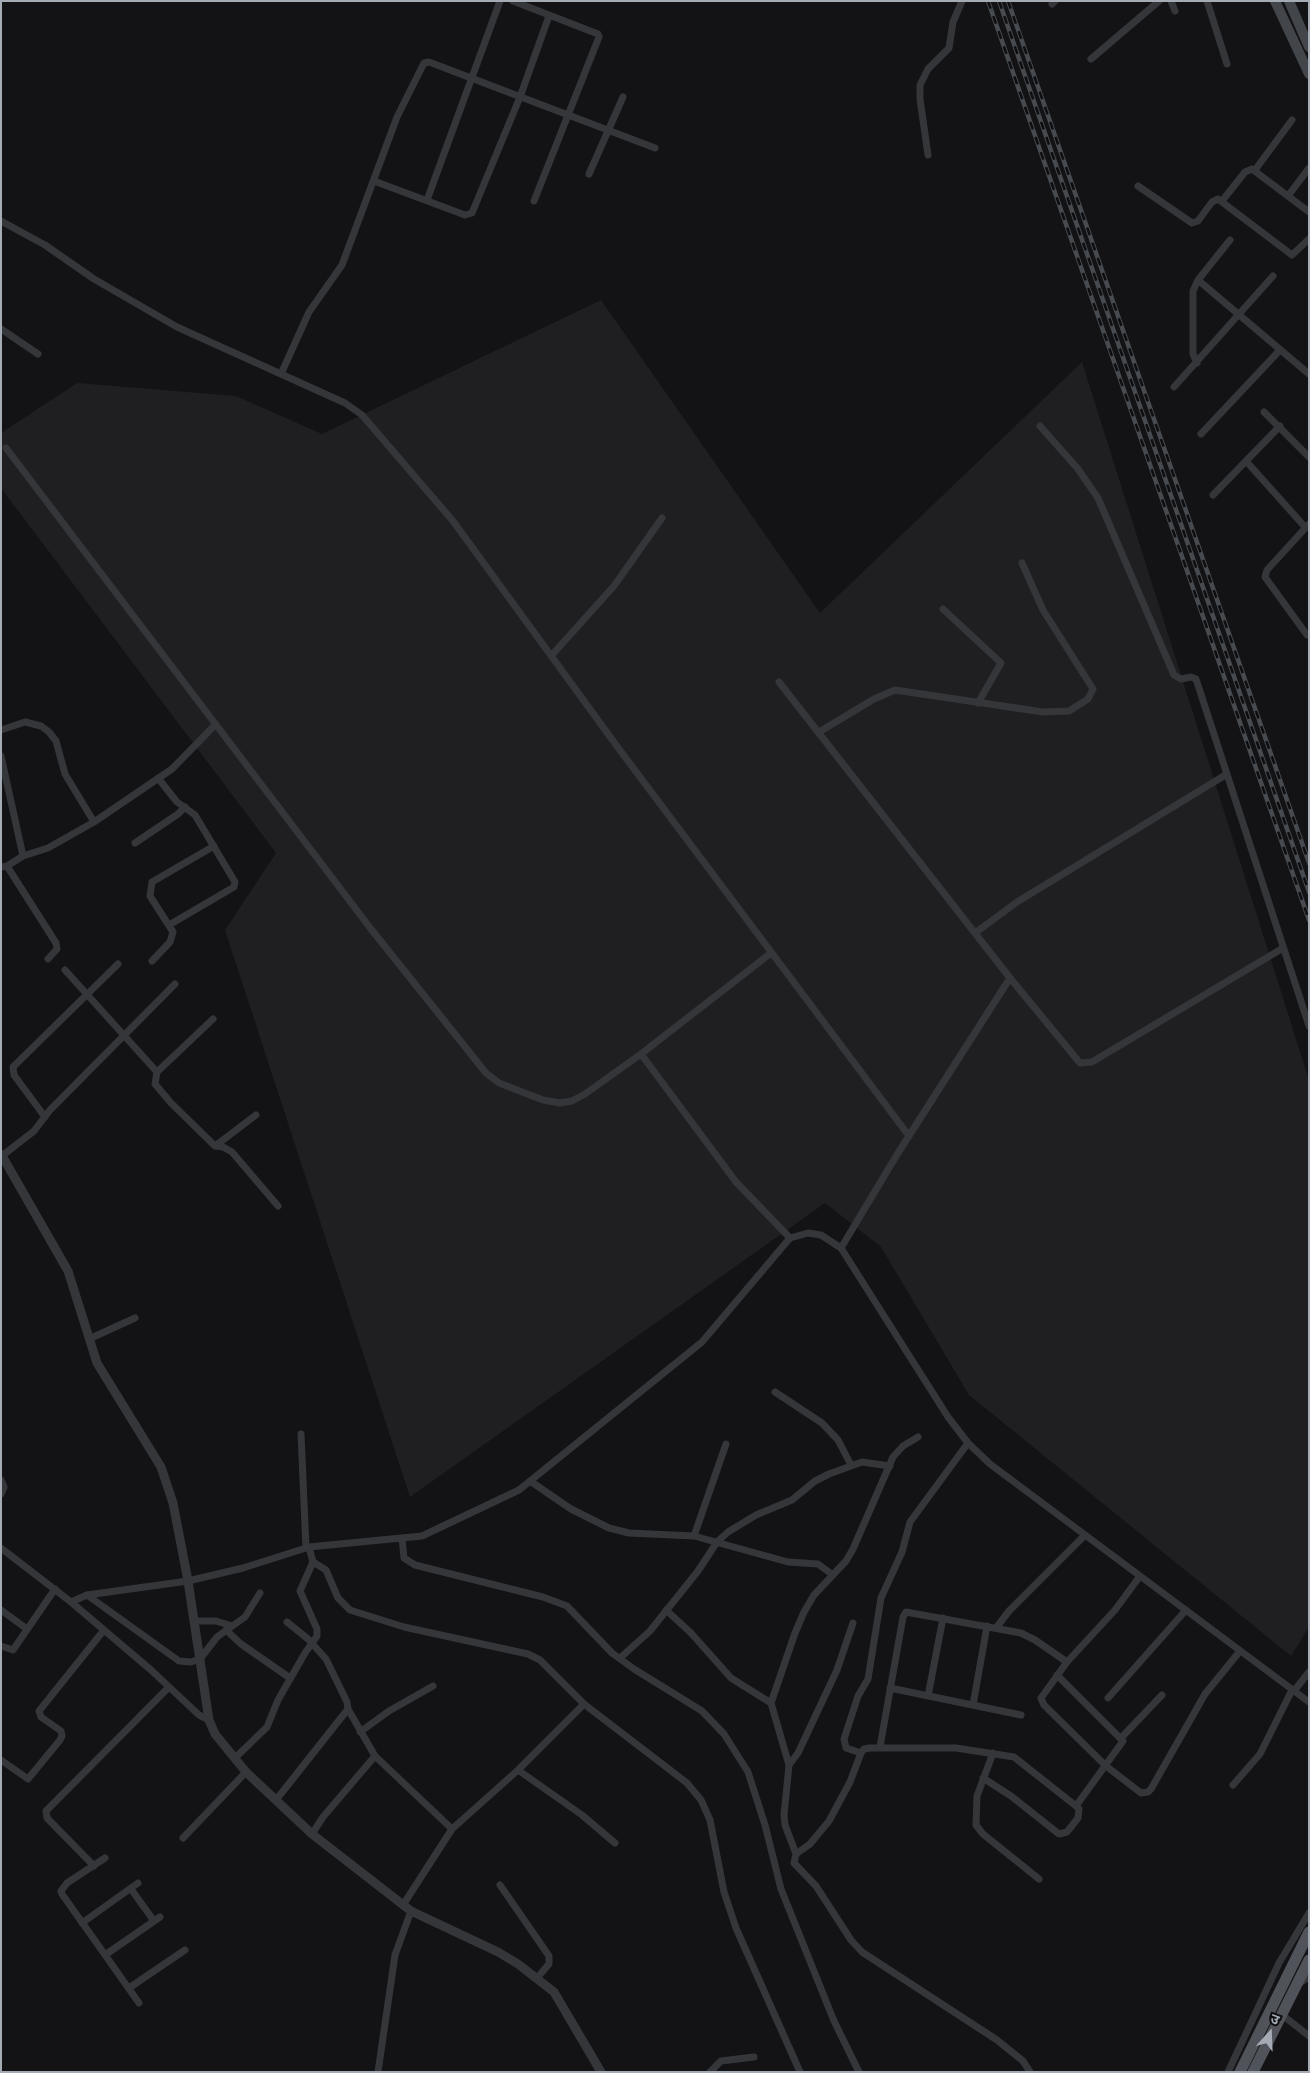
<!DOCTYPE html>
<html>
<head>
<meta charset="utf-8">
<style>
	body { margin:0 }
	#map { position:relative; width:1310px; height:2073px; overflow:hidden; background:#131315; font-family:"Open Sans","Noto Sans Devanagari",sans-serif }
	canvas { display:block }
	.frame { position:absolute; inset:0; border:2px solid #a5abb5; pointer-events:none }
	.north { position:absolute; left:1245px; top:2008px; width:50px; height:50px; -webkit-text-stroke:4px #0e0e10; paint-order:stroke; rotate:20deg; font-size:14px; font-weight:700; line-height:20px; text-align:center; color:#a5abb5 }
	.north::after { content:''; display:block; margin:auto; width:18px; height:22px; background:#a5abb5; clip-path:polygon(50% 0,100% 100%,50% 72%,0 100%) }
</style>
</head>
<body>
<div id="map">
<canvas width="1310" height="2073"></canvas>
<div class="frame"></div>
<div class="north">उ</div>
</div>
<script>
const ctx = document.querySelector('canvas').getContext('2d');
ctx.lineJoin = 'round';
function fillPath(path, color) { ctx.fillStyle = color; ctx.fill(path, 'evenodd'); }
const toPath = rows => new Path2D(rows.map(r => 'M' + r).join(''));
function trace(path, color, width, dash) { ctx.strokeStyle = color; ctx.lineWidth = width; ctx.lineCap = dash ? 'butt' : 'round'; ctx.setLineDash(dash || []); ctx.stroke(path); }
fillPath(toPath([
	[601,300,820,613,1082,362,1309,1080,1309,1627,1291,1656,969,1395,881,1247,825,1203,410,1497,225,930,276,853,1,488,1,433,77,383,236,396,322,434]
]), '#1f1f22');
trace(toPath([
	[513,1,598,34,599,37,534,201],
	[1171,1,1175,11],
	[1207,1,1227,64],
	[1052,4,1055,1],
	[1091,59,1159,1],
	[928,155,920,99,920,85,928,69,949,48,953,22,962,1],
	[1255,170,1292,120],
	[589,174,623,97],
	[374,181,465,215,472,213,520,97,549,16],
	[1138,186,1192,223,1198,221,1212,202,1218,199,1292,255,1309,239],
	[1288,196,1309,168],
	[427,200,500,1],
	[1222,201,1245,172,1252,169,1309,212],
	[1,221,45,245,94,279,177,327,345,403,362,415,453,521,619,749,909,1136],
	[1198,280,1309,374],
	[1,329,38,354],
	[1197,363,1193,354,1193,291,1198,280,1230,240],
	[281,374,309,312,342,265,397,117,424,63,429,62,655,148],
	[1174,387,1273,276],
	[1264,412,1309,457],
	[1040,426,1078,469,1098,498,1174,675,1181,679,1191,677,1196,679,1309,1026],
	[1201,434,1280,350],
	[6,448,371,929,486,1073,499,1083,543,1100,560,1103,572,1101,585,1094,641,1054,771,953],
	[1246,461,1305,527],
	[1213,495,1280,426],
	[943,609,1001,663,978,703],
	[1307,635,1265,577,1267,570,1309,524],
	[551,656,614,586,662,518],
	[779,682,1010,978,1080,1063,1092,1062,1283,948],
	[1,730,25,722,41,726,49,732,56,741,65,774,94,822],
	[819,732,874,699,895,690,1043,712,1069,711,1088,699,1093,689,1043,610,1022,563],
	[1,756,23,856],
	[158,778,177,802,195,815,235,882,234,887,169,925],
	[135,843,178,814,185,807],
	[7,866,56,943,57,949,48,959],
	[1,867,7,866,23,856,48,848,94,822,172,769,215,725],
	[975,933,1017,902,1227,774],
	[152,961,170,942,173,932,150,896,152,882,214,846],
	[65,970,157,1072,155,1084,171,1103,215,1146,223,1147,232,1152,278,1206],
	[641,1054,736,1182,790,1238],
	[157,1072,213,1019],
	[45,1117,14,1075,13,1067,118,964],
	[215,1146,256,1115],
	[2,1156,34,1131,50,1110,175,984],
	[841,1248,898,1153,1010,978],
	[89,1339,135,1318],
	[775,1392,822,1423,838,1440,851,1465],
	[301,1434,306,1548],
	[1,1480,4,1487,1,1494],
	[530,1481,571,1509,609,1528,629,1533,694,1536,788,1562,818,1564,833,1575],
	[694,1536,726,1444],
	[402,1538,404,1558,415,1565,543,1597,567,1606,612,1653,634,1669,702,1711,724,1734,748,1772,765,1825,781,1889,834,2021,859,2072],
	[309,1547,313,1562,326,1570,338,1598,350,1610,404,1627,528,1654,540,1660,584,1704,687,1783,701,1800,710,1820,724,1892,736,1928,800,2072],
	[1,1548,71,1602,151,1670,199,1715,209,1720],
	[1140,1576,1115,1610,1067,1662,1041,1698,1044,1705,1106,1766,1141,1793,1148,1792,1151,1789,1205,1694,1240,1651],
	[87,1595,179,1661,191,1662,200,1659,217,1637,245,1617,260,1593],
	[71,1602,87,1595,188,1581,243,1568,309,1547,422,1536,519,1490,702,1342,790,1238,808,1233,821,1235,841,1248,948,1417,968,1443,990,1464,1309,1702],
	[1,1610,27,1629],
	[666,1610,691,1633,731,1678,771,1703],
	[194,1621,216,1621,232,1626],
	[287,1622,308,1639,326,1659,347,1702,348,1709,375,1756,452,1829],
	[996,1628,1009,1611,1085,1535],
	[226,1630,241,1644,290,1678],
	[1,1646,13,1650,55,1589],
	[620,1658,650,1631,698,1571,717,1542,728,1532,756,1515,792,1500,815,1481,829,1474,862,1462,890,1466],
	[1057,1675,1123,1741,1076,1806],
	[890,1688,1021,1715],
	[928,1696,943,1618],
	[1108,1698,1186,1610],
	[973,1705,987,1626],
	[360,1732,389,1711,433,1686],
	[1121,1738,1162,1695],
	[880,1747,903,1617,906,1612,1021,1633,1035,1640,1067,1662],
	[861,1753,846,1748,844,1739,858,1696,868,1679,881,1598,902,1552,910,1522,968,1443],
	[993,1753,977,1796,976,1825,983,1834,1039,1879],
	[235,1758,267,1727,278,1700,305,1653,317,1636,317,1629,300,1591,313,1562],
	[1,1760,28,1779,60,1740,62,1736,61,1731,41,1717,39,1711,104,1630],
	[789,1765,798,1753,837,1670,853,1623],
	[518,1770,582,1815,615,1843],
	[983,1778,1011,1796,1059,1834,1067,1832,1078,1818,1079,1809,1076,1806,1014,1757,956,1748,870,1748,864,1749,861,1753,850,1782,829,1821,810,1844,796,1854,794,1863,816,1886,851,1940,862,1952,997,2040,1023,2061,1030,2072],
	[1233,1785,1260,1754,1292,1690,1294,1691,1309,1672],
	[276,1800,348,1709],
	[312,1834,323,1817,375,1756],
	[183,1838,246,1772],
	[796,1854,785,1825,784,1815,789,1765,771,1703,795,1633,804,1612,814,1595,846,1561,853,1549,893,1457,903,1446,918,1437],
	[105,1858,67,1883,61,1891,62,1894,139,2003],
	[94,1866,47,1818,46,1811,169,1687],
	[500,1885,549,1956,549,1964,537,1978],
	[131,1889,154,1921],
	[403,1905,452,1829,518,1770,584,1704],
	[82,1923,138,1883],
	[105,1955,160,1917],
	[1298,1984,1309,1977],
	[129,1988,185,1950],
	[1281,2014,1309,2036],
	[378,2072,395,1955,411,1911],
	[710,2072,721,2061,754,2057],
	[1228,2072,1279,1963,1309,1913]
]), '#34363a', 7);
trace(toPath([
	[1,1154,68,1271,97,1363,161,1467,173,1503,188,1581,209,1720,215,1734,246,1772,312,1834,411,1911,498,1952,518,1964,554,1992,601,2072]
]), '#34363a', 9);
trace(toPath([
	[1275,1,1309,74],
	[1289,1,1309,47]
]), '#42454a', 10);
trace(toPath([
	[1253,2072,1309,1960]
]), '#505359', 11);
const rail = toPath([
	[988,1,1309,920],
	[999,1,1309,892],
	[1008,1,1309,863]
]);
trace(rail, '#474a4f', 4.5);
trace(rail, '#0e0e10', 2.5, [8]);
trace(toPath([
	[1240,2072,1309,1932]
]), '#505359', 11);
</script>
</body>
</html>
